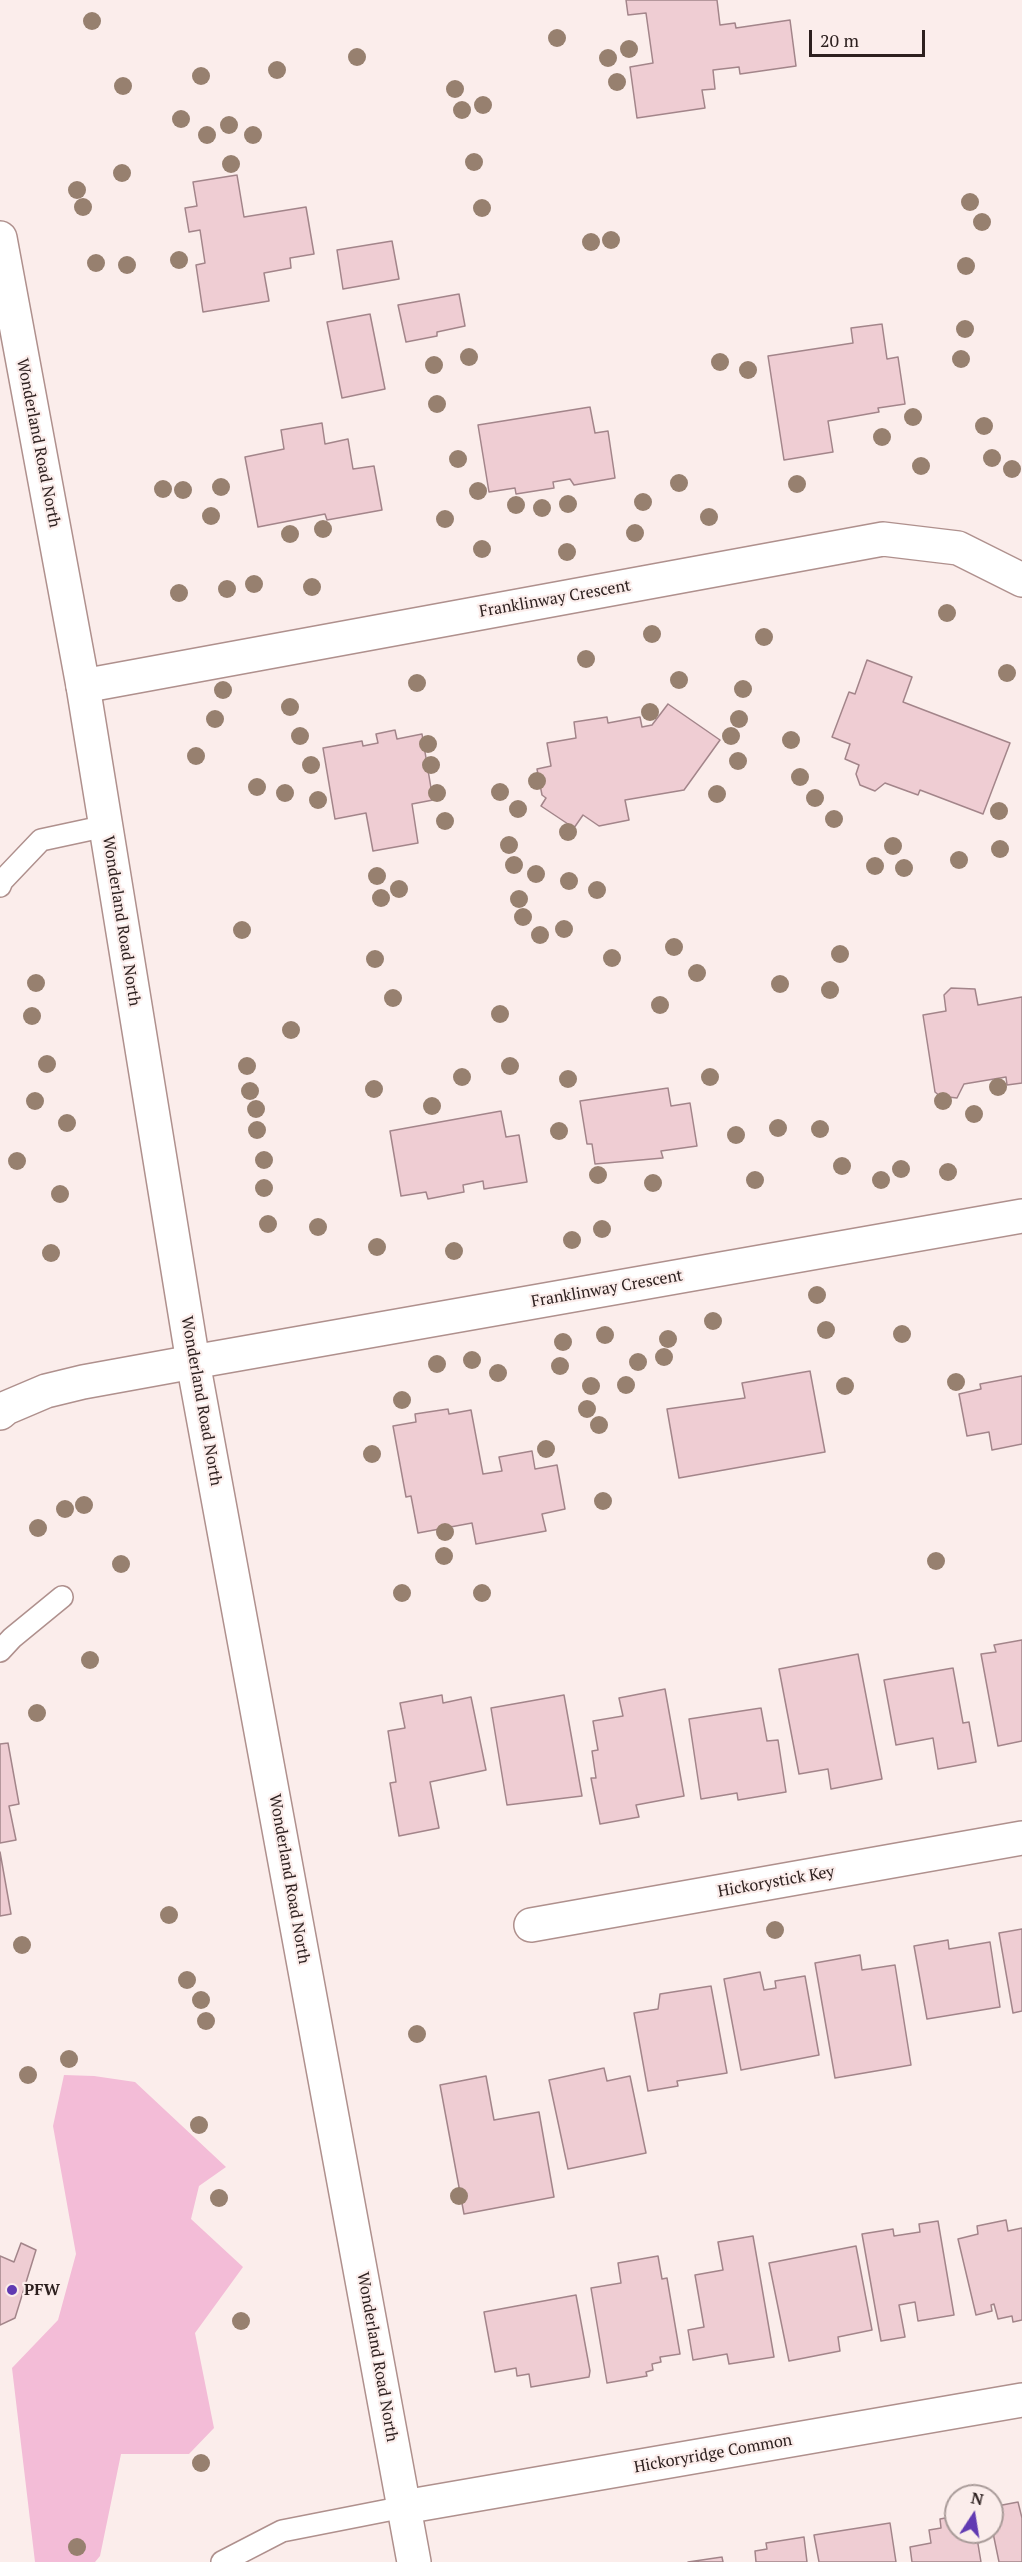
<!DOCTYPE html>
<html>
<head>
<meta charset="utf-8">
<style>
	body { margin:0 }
	#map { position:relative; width:1022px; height:2562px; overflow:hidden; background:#fbedeb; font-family:"PT Serif",serif }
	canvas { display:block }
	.north { position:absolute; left:944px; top:2484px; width:60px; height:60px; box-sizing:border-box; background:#fbedeb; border:2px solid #a99b99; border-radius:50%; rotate:12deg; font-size:16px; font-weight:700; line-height:24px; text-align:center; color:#2d201f }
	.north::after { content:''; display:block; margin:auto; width:21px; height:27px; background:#613ab2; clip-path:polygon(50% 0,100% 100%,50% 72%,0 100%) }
	.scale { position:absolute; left:809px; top:30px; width:116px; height:27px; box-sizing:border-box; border:3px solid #2d201f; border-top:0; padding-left:8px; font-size:18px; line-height:21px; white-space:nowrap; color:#2d201f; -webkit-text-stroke:4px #fbedeb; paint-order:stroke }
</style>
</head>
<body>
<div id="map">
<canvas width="1022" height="2562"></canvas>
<div class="north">N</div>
<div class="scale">20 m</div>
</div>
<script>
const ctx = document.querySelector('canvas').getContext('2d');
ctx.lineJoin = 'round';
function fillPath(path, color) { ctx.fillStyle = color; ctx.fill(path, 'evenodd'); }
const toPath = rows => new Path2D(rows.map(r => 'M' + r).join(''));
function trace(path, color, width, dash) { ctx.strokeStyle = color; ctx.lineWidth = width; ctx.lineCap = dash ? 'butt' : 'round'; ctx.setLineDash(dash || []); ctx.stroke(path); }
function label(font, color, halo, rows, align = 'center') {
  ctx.font = font + ' "PT Serif",serif'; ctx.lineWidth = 4.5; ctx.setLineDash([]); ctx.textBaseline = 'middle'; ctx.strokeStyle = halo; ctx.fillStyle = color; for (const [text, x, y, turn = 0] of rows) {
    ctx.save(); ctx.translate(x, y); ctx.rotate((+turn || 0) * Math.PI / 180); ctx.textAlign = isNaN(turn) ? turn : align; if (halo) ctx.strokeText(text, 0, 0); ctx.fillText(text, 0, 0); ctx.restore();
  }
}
fillPath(toPath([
	[64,2075,94,2076,135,2082,226,2167,199,2186,191,2219,243,2267,195,2333,214,2428,189,2454,121,2454,100,2556,95,2562,35,2562,12,2368,58,2320,76,2254,53,2126]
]), '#f3bcd7');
const building = toPath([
	[626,0,717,0,720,25,735,23,736,28,790,20,796,66,740,74,739,67,713,70,715,89,702,90,705,108,637,118,630,67,653,63,646,13,628,15,626,0],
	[237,175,244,217,306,207,314,254,290,258,291,268,264,273,269,301,203,312,196,265,205,263,200,230,189,232,185,208,197,206,193,182,237,175],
	[392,241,399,279,343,289,337,250,392,241],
	[459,294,465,326,437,332,437,336,406,342,398,305,459,294],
	[370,314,385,389,342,398,327,322,370,314],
	[882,324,887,359,898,357,905,404,878,408,879,412,828,421,833,452,784,460,768,356,853,343,851,328,882,324],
	[590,407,595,433,608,431,615,478,574,485,570,479,553,482,554,488,516,494,515,488,489,492,478,425,590,407],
	[322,423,325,444,348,439,353,469,374,466,382,510,327,520,325,514,258,527,245,457,284,449,281,430,322,423],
	[867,660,912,677,903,702,1010,743,983,814,920,790,918,795,885,783,875,791,860,785,856,774,859,765,845,759,850,744,832,737,849,692,855,694,867,660],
	[668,704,720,740,684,790,625,800,629,820,599,826,583,815,574,828,541,806,546,798,542,795,537,769,551,766,547,743,576,738,574,722,607,717,608,723,640,717,642,727,652,725,668,704],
	[395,730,397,739,422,734,433,800,412,804,418,843,373,851,366,813,335,819,323,748,362,741,363,746,378,743,376,734,395,730],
	[951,988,975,989,978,1005,1022,997,1022,1083,1007,1085,1006,1077,964,1084,957,1098,940,1096,935,1092,923,1015,946,1011,944,995,951,988],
	[668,1088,671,1106,690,1103,697,1146,661,1151,663,1158,595,1164,592,1144,587,1144,580,1101,668,1088],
	[501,1111,506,1137,519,1135,527,1182,484,1189,483,1181,463,1185,464,1192,428,1199,426,1192,401,1196,390,1131,501,1111],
	[810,1371,825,1452,679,1478,667,1409,745,1398,742,1383,810,1371],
	[1022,1376,1022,1444,992,1450,989,1432,967,1436,959,1394,981,1389,980,1384,1022,1376],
	[448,1409,449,1414,471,1410,483,1474,502,1471,499,1457,532,1451,535,1469,557,1465,565,1509,542,1514,546,1531,476,1544,472,1523,418,1533,411,1496,406,1497,393,1426,416,1422,415,1414,448,1409],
	[1022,1640,1022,1741,998,1746,981,1654,996,1652,994,1645,1022,1640],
	[858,1654,882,1779,831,1789,828,1769,799,1774,779,1669,858,1654],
	[953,1668,963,1723,969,1722,976,1762,938,1769,933,1738,896,1745,884,1680,953,1668],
	[665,1689,684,1796,636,1805,639,1817,600,1824,591,1778,596,1778,592,1751,598,1750,593,1721,623,1716,619,1698,665,1689],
	[442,1695,443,1703,471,1697,486,1770,430,1782,439,1828,399,1836,390,1783,396,1782,388,1731,405,1728,400,1703,442,1695],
	[564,1695,582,1796,507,1805,491,1708,564,1695],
	[761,1708,767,1741,778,1740,786,1792,738,1800,737,1793,701,1799,689,1719,761,1708],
	[8,1743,19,1804,9,1806,16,1840,0,1843,0,1744,8,1743],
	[0,1852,11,1914,0,1916,0,1852],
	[1022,1929,1022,2011,1013,2013,999,1933,1022,1929],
	[948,1940,949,1949,990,1942,1000,2007,927,2019,914,1946,948,1940],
	[860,1955,862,1970,895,1965,911,2065,835,2078,815,1963,860,1955],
	[760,1972,764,1990,776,1988,775,1981,805,1976,819,2055,741,2070,724,1979,760,1972],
	[711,1986,727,2073,677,2081,678,2086,648,2091,634,2013,658,2009,660,1994,711,1986],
	[604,2068,607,2081,630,2076,646,2153,568,2169,549,2080,604,2068],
	[486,2076,494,2120,539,2112,554,2197,464,2214,440,2085,486,2076],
	[1006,2220,1008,2231,1022,2228,1022,2320,1013,2322,1012,2316,998,2319,994,2304,991,2305,992,2311,976,2315,958,2239,978,2234,977,2226,1006,2220],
	[938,2221,954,2315,918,2321,915,2302,899,2305,905,2337,881,2341,862,2234,893,2229,894,2236,920,2232,919,2224,938,2221],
	[753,2236,774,2357,729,2364,727,2354,693,2360,688,2330,704,2327,695,2275,723,2270,718,2242,753,2236],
	[21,2243,36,2250,15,2318,0,2325,0,2256,14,2262,21,2243],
	[856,2246,872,2330,838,2337,840,2351,789,2361,769,2263,856,2246],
	[658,2256,662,2279,667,2278,680,2354,660,2357,661,2362,652,2364,653,2370,646,2372,647,2376,607,2383,591,2288,621,2283,618,2263,658,2256],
	[576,2295,590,2371,589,2377,531,2387,529,2374,517,2376,516,2368,495,2372,484,2312,576,2295],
	[1018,2502,1022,2518,1022,2562,999,2562,992,2528,992,2507,1018,2502],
	[956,2516,956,2532,976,2532,981,2562,912,2562,910,2547,931,2543,929,2530,941,2528,940,2519,956,2516],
	[890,2523,896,2562,819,2562,814,2535,890,2523],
	[804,2537,807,2562,756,2562,755,2551,767,2549,766,2543,804,2537],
	[722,2557,723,2562,688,2562,722,2557]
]);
fillPath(building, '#efcdd3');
trace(building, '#a3858a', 1.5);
const service = toPath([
	[0,886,2,881,41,840,106,826],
	[0,1651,12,1638,62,1597],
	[222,2562,282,2531,404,2507]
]);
const minor = toPath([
	[83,686,883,539,958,548,1022,580],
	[193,1362,1022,1216],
	[531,1925,1022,1838],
	[404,2507,1022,2400]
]);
const tertiary = toPath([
	[0,1413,6,1408,46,1391,83,1382,193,1362]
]);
const primary = toPath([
	[0,238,83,686,193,1362,414,2562]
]);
trace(service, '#af908d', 24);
trace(minor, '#af908d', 36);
trace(tertiary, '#af908d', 36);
trace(primary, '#af908d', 36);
trace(service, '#fff', 21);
trace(minor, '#fff', 33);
trace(tertiary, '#fff', 33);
trace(primary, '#fff', 33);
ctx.fillStyle = '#97806f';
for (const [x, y] of [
	[92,21],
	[557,38],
	[629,49],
	[357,57],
	[608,58],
	[277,70],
	[201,76],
	[617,82],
	[123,86],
	[455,89],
	[483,105],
	[462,110],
	[181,119],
	[229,125],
	[207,135],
	[253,135],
	[474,162],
	[231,164],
	[122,173],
	[77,190],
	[970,202],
	[83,207],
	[482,208],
	[982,222],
	[611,240],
	[591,242],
	[179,260],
	[96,263],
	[127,265],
	[966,266],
	[965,329],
	[469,357],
	[961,359],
	[720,362],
	[434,365],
	[748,370],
	[437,404],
	[913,417],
	[984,426],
	[882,437],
	[992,458],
	[458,459],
	[921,466],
	[1012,469],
	[679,483],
	[797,484],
	[221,487],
	[163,489],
	[183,490],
	[478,491],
	[643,502],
	[568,504],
	[516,505],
	[542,508],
	[211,516],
	[709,517],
	[445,519],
	[323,529],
	[635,533],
	[290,534],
	[482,549],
	[567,552],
	[254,584],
	[312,587],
	[227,589],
	[179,593],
	[947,613],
	[652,634],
	[764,637],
	[586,659],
	[1007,673],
	[679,680],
	[417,683],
	[743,689],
	[223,690],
	[290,707],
	[650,712],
	[215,719],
	[739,719],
	[300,736],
	[731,736],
	[791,740],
	[428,744],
	[196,756],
	[738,761],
	[311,765],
	[431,765],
	[800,777],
	[537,781],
	[257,787],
	[500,792],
	[285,793],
	[437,793],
	[717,794],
	[815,798],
	[318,800],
	[518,809],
	[999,811],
	[834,819],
	[445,821],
	[568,832],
	[509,845],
	[893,846],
	[1000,849],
	[959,860],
	[514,865],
	[875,866],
	[904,868],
	[536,874],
	[377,876],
	[569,881],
	[399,889],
	[597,890],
	[381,898],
	[519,899],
	[523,917],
	[564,929],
	[242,930],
	[540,935],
	[674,947],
	[840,954],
	[612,958],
	[375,959],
	[697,973],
	[36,983],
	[780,984],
	[830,990],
	[393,998],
	[660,1005],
	[500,1014],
	[32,1016],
	[291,1030],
	[47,1064],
	[247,1066],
	[510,1066],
	[462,1077],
	[710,1077],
	[568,1079],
	[998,1087],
	[374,1089],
	[250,1091],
	[35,1101],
	[943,1101],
	[432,1106],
	[256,1109],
	[974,1114],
	[67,1123],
	[778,1128],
	[820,1129],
	[257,1130],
	[559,1131],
	[736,1135],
	[264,1160],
	[17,1161],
	[842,1166],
	[901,1169],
	[948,1172],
	[598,1175],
	[755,1180],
	[881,1180],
	[653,1183],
	[264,1188],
	[60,1194],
	[268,1224],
	[318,1227],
	[602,1229],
	[572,1240],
	[377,1247],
	[454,1251],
	[51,1253],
	[817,1295],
	[713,1321],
	[826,1330],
	[902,1334],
	[605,1335],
	[668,1339],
	[563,1342],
	[664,1357],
	[472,1360],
	[638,1362],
	[437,1364],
	[560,1366],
	[498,1373],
	[956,1382],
	[626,1385],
	[591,1386],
	[845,1386],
	[402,1400],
	[587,1409],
	[599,1425],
	[546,1449],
	[372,1454],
	[603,1501],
	[84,1505],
	[65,1509],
	[38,1528],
	[445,1532],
	[444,1556],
	[936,1561],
	[121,1564],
	[402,1593],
	[482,1593],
	[90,1660],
	[37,1713],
	[169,1915],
	[775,1930],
	[22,1945],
	[187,1980],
	[201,2000],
	[206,2021],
	[417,2034],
	[69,2059],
	[28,2075],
	[199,2125],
	[459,2196],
	[219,2198],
	[241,2321],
	[201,2463],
	[77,2547]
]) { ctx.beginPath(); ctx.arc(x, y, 9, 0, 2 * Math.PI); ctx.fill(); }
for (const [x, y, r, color] of [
	[12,2290,6,"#613ab2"]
]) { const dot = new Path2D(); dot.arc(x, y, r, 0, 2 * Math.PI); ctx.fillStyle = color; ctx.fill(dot); trace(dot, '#fbedeb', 2); }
label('16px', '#2d201f', '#fbedeb', [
	["Wonderland Road North",38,443,79],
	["Franklinway Crescent",555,599,-10],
	["Wonderland Road North",121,921,81],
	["Franklinway Crescent",607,1289,-10],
	["Wonderland Road North",201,1401,80],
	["Wonderland Road North",289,1879,80],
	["Hickorystick Key",776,1882,-10],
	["Wonderland Road North",377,2357,80],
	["Hickoryridge Common",713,2454,-10]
]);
label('bold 16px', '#2d201f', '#fbedeb', [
	["PFW",24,2290]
], 'left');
</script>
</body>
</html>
